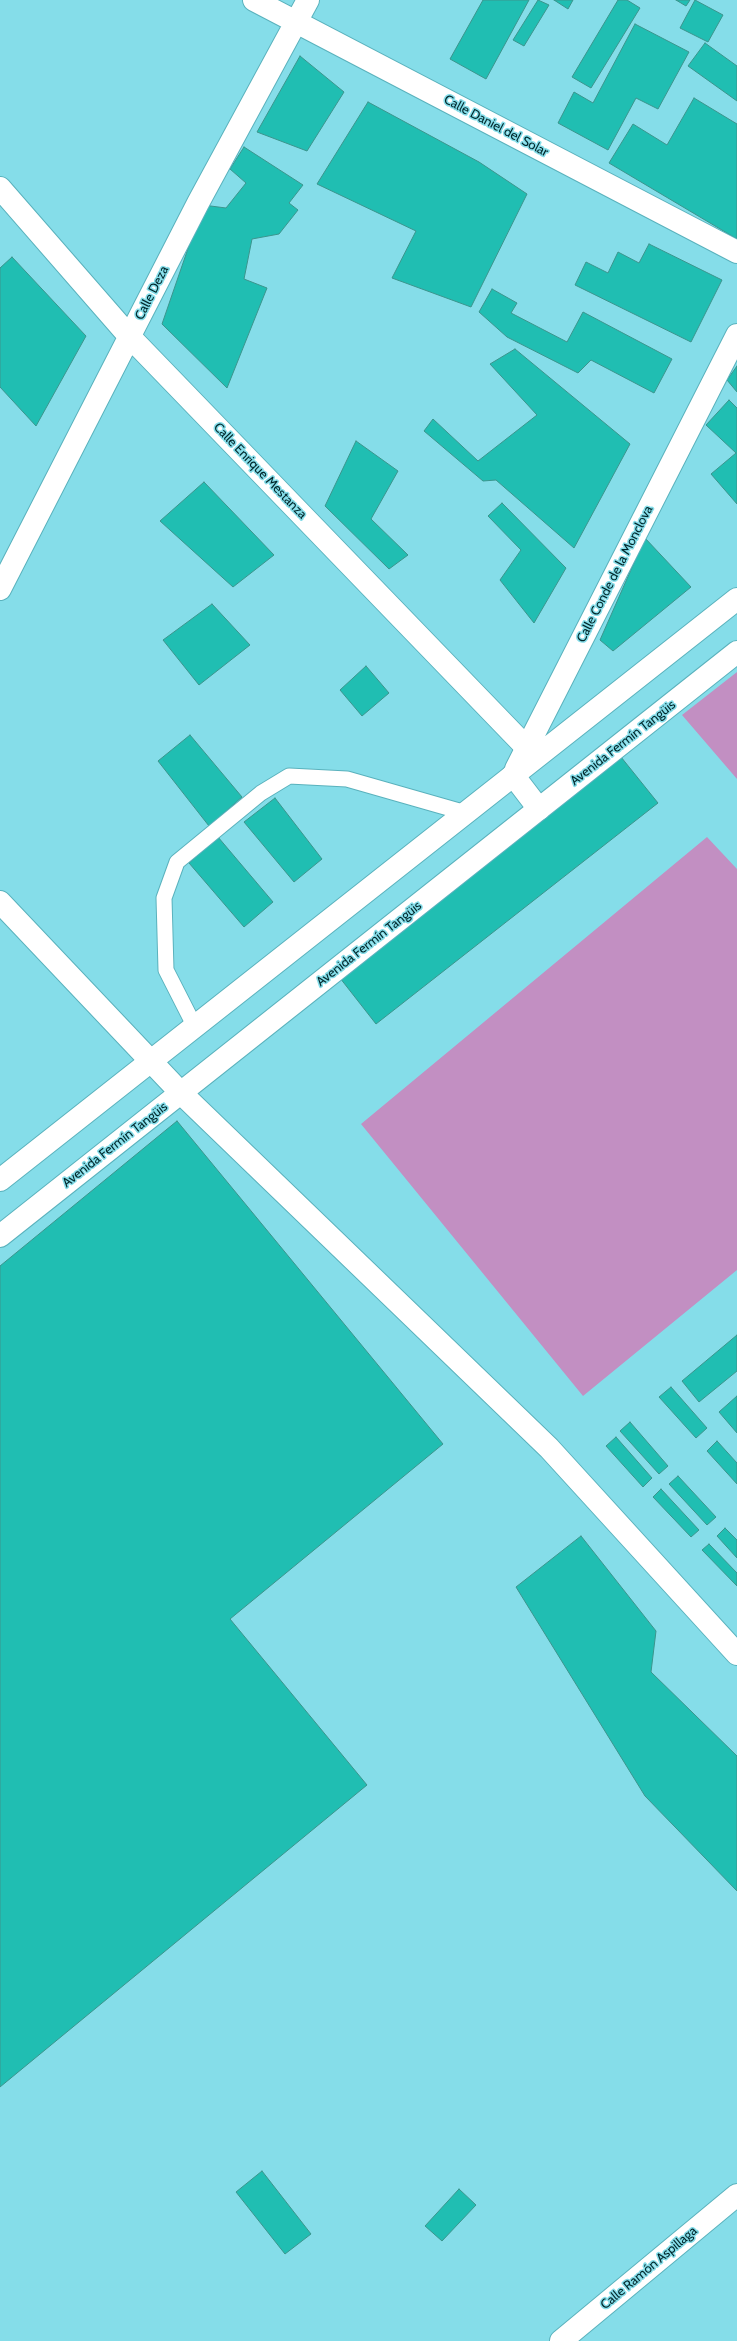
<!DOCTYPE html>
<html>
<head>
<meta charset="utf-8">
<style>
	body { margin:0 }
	canvas { display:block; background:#85dde9 }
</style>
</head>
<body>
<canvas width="737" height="2341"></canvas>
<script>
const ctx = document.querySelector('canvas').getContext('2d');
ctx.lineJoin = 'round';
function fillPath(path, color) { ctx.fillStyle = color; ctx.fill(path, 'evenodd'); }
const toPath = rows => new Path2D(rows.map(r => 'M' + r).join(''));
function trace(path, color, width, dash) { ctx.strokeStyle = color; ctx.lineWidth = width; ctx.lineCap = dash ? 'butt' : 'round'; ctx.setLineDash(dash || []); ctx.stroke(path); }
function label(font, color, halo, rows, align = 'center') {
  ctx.font = font + ' Cabin,sans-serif'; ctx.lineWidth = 3; ctx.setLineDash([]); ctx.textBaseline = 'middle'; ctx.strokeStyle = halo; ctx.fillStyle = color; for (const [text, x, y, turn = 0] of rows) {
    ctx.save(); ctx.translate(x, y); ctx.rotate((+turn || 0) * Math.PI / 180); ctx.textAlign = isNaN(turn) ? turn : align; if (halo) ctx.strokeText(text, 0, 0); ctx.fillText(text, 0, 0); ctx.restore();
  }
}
fillPath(toPath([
	[737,672,737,779,682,715],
	[707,837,737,869,737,1270,583,1396,361,1124]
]), '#c28fc2');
const building = toPath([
	[483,0,529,0,486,79,450,59,483,0],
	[538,0,549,5,524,46,513,40,538,0],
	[554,0,573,0,568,9,554,0],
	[618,0,627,0,640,8,591,88,572,77,618,0],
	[676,0,690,0,686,6,676,0],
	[695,0,723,15,708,42,680,28,695,0],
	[635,24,689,52,658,109,636,98,608,150,558,123,574,92,593,103,635,24],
	[705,43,737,66,737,101,688,66,705,43],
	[300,56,344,92,307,151,257,132,300,56],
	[694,98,737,124,737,239,609,163,633,124,667,145,694,98],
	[368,102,479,162,527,194,471,307,392,278,416,231,317,184,368,102],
	[244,147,303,185,289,203,298,210,279,234,252,239,244,279,267,288,227,388,162,324,203,205,226,208,246,183,230,169,244,147],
	[649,244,722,280,691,342,575,285,586,262,608,273,618,252,639,263,649,244],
	[12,257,86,336,36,426,0,387,0,268,12,257],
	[492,289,517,303,511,313,567,342,583,312,672,359,654,393,591,360,578,373,507,337,479,312,492,289],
	[515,349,630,444,574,548,496,480,483,481,424,431,433,419,478,461,537,415,490,364,515,349],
	[737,366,737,392,727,380,737,366],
	[729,400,737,408,737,504,711,474,736,453,706,425,729,400],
	[356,441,398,471,371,519,408,555,389,569,325,506,356,441],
	[204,482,274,555,233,587,160,521,204,482],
	[502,503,566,568,534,623,500,580,521,550,488,516,502,503],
	[645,538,691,587,613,651,600,640,645,538],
	[212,604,250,645,199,685,163,640,212,604],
	[366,666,389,693,362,716,340,690,366,666],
	[190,735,242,797,209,826,158,761,190,735],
	[621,757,658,803,376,1024,340,978,621,757],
	[275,798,322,859,294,882,244,822,275,798],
	[218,837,273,902,244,927,189,863,218,837],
	[177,1121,443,1444,230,1619,367,1785,0,2087,0,1266,177,1121],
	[737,1335,737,1371,699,1402,682,1381,737,1335],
	[671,1387,707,1428,696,1438,659,1397,671,1387],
	[737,1396,737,1433,719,1412,737,1396],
	[630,1422,668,1466,659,1474,620,1431,630,1422],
	[616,1437,652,1478,643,1487,606,1446,616,1437],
	[717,1441,737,1463,737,1484,707,1451,717,1441],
	[678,1476,716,1517,707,1525,669,1484,678,1476],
	[661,1489,699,1530,691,1537,653,1497,661,1489],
	[725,1528,737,1540,737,1558,717,1536,725,1528],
	[581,1536,656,1631,651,1672,737,1756,737,1891,645,1796,516,1587,581,1536],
	[709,1544,737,1573,737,1586,702,1550,709,1544],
	[262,2171,311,2234,285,2254,236,2192,262,2171],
	[459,2189,476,2205,442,2241,425,2226,459,2189]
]);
fillPath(building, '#20beb2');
trace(building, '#3b958d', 1);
const lane = toPath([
	[195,1027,166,970,164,898,177,862,261,793,289,776,347,779,466,813]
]);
const street = toPath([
	[254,0,737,252],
	[0,188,129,336,527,748],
	[0,589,198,203,308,0],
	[513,775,539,809],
	[0,902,181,1093],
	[561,2341,737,2195]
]);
const secondary = toPath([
	[516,769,737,335],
	[181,1093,549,1448,737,1654],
	[0,1180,737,599],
	[0,1236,737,652]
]);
trace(lane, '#5ab2bd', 17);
trace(street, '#5ab2bd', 24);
trace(secondary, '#5ab2bd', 24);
trace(lane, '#fff', 15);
trace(street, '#fff', 22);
trace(secondary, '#fff', 22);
label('13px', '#00272b', '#85dde9', [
	["Calle Daniel del Solar",496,126,28],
	["Calle Deza",152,293,-63],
	["Calle Enrique Mestanza",260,471,46],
	["Calle Conde de la Monclova",615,574,-63],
	["Avenida Fermín Tangüis",623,743,-38],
	["Avenida Fermín Tangüis",369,944,-38],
	["Avenida Fermín Tangüis",115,1145,-38],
	["Calle Ramón Aspillaga",649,2268,-40]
]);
</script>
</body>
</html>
